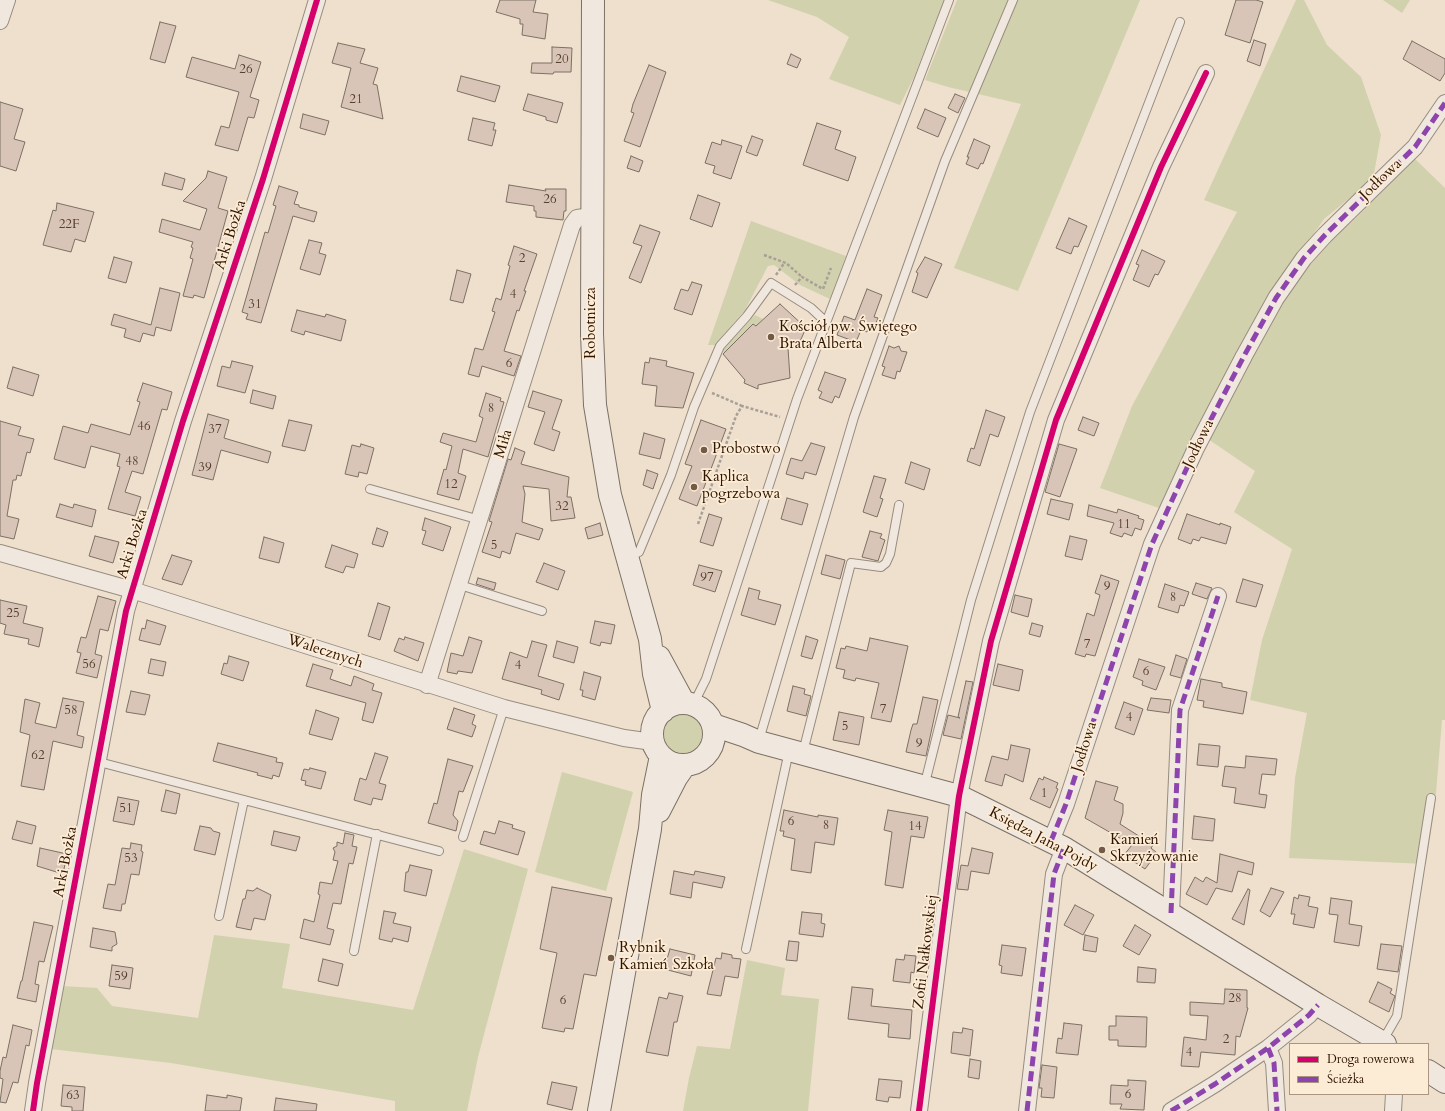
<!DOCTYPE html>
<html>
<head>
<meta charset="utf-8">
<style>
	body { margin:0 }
	#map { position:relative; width:1445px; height:1111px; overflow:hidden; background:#eee0cc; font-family:Cardo,serif }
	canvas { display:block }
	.legend { position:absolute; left:1289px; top:1043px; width:140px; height:52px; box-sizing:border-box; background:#fdecd5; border:1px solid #aa9580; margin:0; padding:5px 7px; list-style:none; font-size:12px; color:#2d1300 }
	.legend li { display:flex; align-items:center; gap:8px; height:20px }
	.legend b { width:20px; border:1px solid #aa9580 }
</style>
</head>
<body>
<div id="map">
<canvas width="1445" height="1111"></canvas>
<ul class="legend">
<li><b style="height:5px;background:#d6006c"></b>Droga rowerowa</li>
<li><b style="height:5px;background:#8e44ad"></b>Ścieżka</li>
</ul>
</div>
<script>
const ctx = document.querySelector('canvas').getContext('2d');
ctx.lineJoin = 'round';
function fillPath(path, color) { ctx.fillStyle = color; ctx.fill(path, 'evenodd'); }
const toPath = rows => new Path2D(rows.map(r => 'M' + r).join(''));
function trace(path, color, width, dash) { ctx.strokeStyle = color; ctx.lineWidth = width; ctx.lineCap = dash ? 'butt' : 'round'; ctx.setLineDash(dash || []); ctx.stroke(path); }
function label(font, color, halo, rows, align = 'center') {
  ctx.font = font + ' Cardo,serif'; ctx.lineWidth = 3.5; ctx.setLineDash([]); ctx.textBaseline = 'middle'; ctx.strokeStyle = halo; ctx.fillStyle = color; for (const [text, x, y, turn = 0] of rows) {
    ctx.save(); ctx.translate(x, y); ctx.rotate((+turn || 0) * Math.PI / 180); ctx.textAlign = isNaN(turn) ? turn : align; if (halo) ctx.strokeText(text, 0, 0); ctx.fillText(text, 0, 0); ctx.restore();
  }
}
fillPath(toPath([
	[768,0,944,0,914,77,900,105,829,79,849,37,817,17],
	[957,0,1140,0,1018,291,954,268,1021,104,948,87,925,80],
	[1296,0,1304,0,1327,45,1361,77,1381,135,1373,179,1324,219,1256,317,1159,508,1100,488,1132,406,1237,212,1204,200],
	[1383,0,1410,0,1402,13],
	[1414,158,1445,188,1445,720,1442,720,1435,805,1426,864,1289,858,1295,778,1307,713,1250,700,1262,640,1292,549,1234,512,1255,471,1208,439,1283,301,1326,244,1356,218],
	[751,221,846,256,830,299,800,285,774,265,768,266,745,310,715,345,708,345],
	[755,315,763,319,756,326,753,324,724,353,723,349],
	'664 734a19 19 0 1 1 38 0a19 19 0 1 1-38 0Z',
	[562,772,633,792,606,891,535,872],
	[464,849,528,869,478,1057,467,1111,395,1111,395,1101,171,1063,51,1049,61,986,97,988,112,1006,198,1018,214,935,290,944,282,988,413,1010],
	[747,960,785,968,781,995,819,999,808,1111,683,1111,689,1078,697,1046,730,1049]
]), '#d1d1ae');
const building = toPath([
	[500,0,536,0,533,12,548,14,545,39,522,35,523,24,520,24,520,19,496,12,500,0],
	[1236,0,1256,0,1263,2,1250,43,1225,35,1236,0],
	[160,22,176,26,165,63,150,59,160,22],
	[1254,40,1266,44,1260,66,1247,61,1254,40],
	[1412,41,1445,59,1445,73,1440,81,1403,59,1412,41],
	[338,43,365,49,360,63,378,68,373,84,377,85,383,119,341,107,351,68,332,63,338,43],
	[552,47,572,48,571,72,554,72,553,74,531,73,532,63,552,63,552,47],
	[791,54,801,59,797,68,787,64,791,54],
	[239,55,261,62,250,97,259,100,254,118,248,117,238,151,215,145,221,126,229,128,239,92,186,77,192,57,235,69,239,55],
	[649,65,666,72,640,147,624,141,634,113,631,112,633,104,649,65],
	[461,76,500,86,495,102,457,91,461,76],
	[528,94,563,103,557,123,546,120,546,117,523,110,528,94],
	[955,94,965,98,958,113,948,108,955,94],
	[0,102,23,109,14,139,25,142,16,171,0,166,0,102],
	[925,109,946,118,938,137,917,128,925,109],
	[303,114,329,121,325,135,300,128,303,114],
	[473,118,495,123,493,130,496,130,492,146,468,140,473,118],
	[817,123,841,131,835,149,856,157,848,181,803,165,817,123],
	[752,136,763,140,757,156,746,152,752,136],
	[974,139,990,146,983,164,981,163,978,169,966,164,969,157,967,157,974,139],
	[722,140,742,146,731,179,713,173,715,166,705,163,712,142,721,145,722,140],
	[631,156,643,161,639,172,627,168,631,156],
	[208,171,227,177,218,208,228,211,204,298,194,295,193,298,183,296,193,259,190,258,193,248,191,247,193,242,159,232,162,219,200,230,207,209,183,201,206,178,208,171],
	[165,173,185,179,182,190,162,185,165,173],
	[509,185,546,191,545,189,566,189,566,211,564,211,563,220,536,217,536,211,534,211,534,206,506,202,509,185],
	[279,186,298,192,294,204,299,205,299,207,317,212,314,222,293,216,261,323,246,319,248,314,242,312,265,232,268,233,276,206,273,205,279,186],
	[698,195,720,203,712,227,690,219,698,195],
	[57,203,94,212,85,242,75,239,71,252,43,245,53,210,56,211,57,203],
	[1069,218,1087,226,1078,247,1074,246,1071,254,1056,248,1069,218],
	[640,225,660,232,641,283,629,278,642,246,633,243,640,225],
	[309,240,322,243,319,253,326,255,320,275,300,269,309,240],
	[514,246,537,254,524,291,526,291,519,311,517,310,504,351,521,356,514,376,482,366,479,377,468,374,475,348,483,350,495,312,492,311,496,298,501,300,510,266,508,265,514,246],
	[1142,250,1165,261,1158,275,1155,274,1149,287,1133,280,1139,265,1136,264,1142,250],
	[114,257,132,262,126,283,108,278,114,257],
	[925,257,942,264,927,298,912,292,916,280,918,273,916,272,925,257],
	[457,270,471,274,463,303,450,300,457,270],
	[692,282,702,285,692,315,674,309,681,289,688,291,692,282],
	[160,288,180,293,171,331,156,327,154,336,143,333,140,342,124,337,126,329,111,325,114,314,151,325,160,288],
	[867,289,882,295,874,317,878,318,874,328,869,326,867,332,861,330,856,342,837,335,844,316,855,320,867,289],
	[780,304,806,328,798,346,788,348,790,378,758,385,758,389,744,383,745,380,723,354,753,324,756,326,780,304],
	[297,310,325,317,326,314,346,320,341,341,305,331,304,335,291,331,297,310],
	[889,346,894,348,899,346,901,351,907,352,900,372,897,371,895,379,882,375,885,367,882,366,889,346],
	[650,358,667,361,666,366,694,373,683,408,655,406,657,386,642,384,645,362,649,363,650,358],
	[232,361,253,366,245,393,217,386,222,366,230,368,232,361],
	[13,367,39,375,33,396,7,388,13,367],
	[825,372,846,379,839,398,835,396,832,403,819,398,822,392,818,390,825,372],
	[143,383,172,392,167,410,162,409,143,474,132,471,125,492,141,497,135,516,108,509,120,467,117,466,120,454,91,446,85,468,54,459,63,426,88,433,91,424,130,435,140,402,137,401,143,383],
	[253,390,276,396,273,409,250,403,253,390],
	[533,391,562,400,552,429,560,432,554,451,534,444,545,412,528,407,533,391],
	[486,393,501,398,500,401,504,402,488,457,463,449,458,473,466,476,459,500,437,494,444,469,446,470,452,446,440,442,443,433,476,442,483,418,479,416,486,393],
	[986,410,1005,417,998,437,990,434,980,466,967,461,971,448,974,449,986,410],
	[208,414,229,420,224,438,271,452,268,463,221,450,213,480,192,475,208,414],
	[1083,417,1099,423,1094,436,1078,430,1083,417],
	[289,420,312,425,305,451,282,446,289,420],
	[701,420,726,429,697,506,679,499,692,466,685,464,701,420],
	[0,421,21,427,18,435,34,439,30,453,27,452,21,476,17,475,16,480,13,480,7,516,19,519,14,539,0,536,0,421],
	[644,433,665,439,660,459,639,454,644,433],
	[811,443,825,447,816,475,805,472,803,479,786,474,791,458,802,461,811,443],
	[361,444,374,448,367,474,359,472,358,477,345,474,352,445,360,447,361,444],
	[1059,444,1077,449,1060,497,1045,492,1059,444],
	[515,448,525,452,521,464,569,477,567,497,571,497,575,518,551,521,549,489,523,486,525,494,522,522,543,529,539,540,516,533,510,554,502,551,500,558,482,552,492,522,489,521,508,459,511,460,515,448],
	[911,462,930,469,924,490,905,483,911,462],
	[647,470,658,474,653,489,643,485,647,470],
	[874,476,886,479,880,498,883,499,877,517,863,512,874,476],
	[787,498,808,504,802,525,781,519,787,498],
	[1051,499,1073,504,1069,520,1047,514,1051,499],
	[60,504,73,508,74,504,96,510,92,527,56,517,60,504],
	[1089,505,1117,513,1118,509,1139,516,1138,518,1144,520,1141,530,1135,528,1132,536,1124,533,1122,537,1110,533,1114,523,1087,516,1089,505],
	[709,514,722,518,713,546,700,542,709,514],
	[1187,514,1220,525,1220,523,1231,527,1226,544,1201,537,1199,541,1193,539,1191,544,1178,539,1187,514],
	[425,518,451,527,443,551,422,544,426,531,422,530,425,518],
	[600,523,603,535,588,539,585,528,600,523],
	[377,528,388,532,383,547,372,544,377,528],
	[870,531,882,534,880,538,885,540,878,561,862,557,870,531],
	[95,536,119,542,113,563,89,556,95,536],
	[1070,536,1087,540,1082,560,1065,556,1070,536],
	[264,537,284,543,279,563,259,558,264,537],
	[332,545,358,554,354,568,346,566,343,573,325,567,332,545],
	[172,555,192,561,182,585,162,579,172,555],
	[826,555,845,560,840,579,821,574,826,555],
	[544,563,565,571,558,590,536,582,544,563],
	[699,565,722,571,715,592,693,585,699,565],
	[1101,575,1119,581,1095,656,1086,654,1085,657,1075,654,1087,613,1094,616,1100,595,1095,593,1101,575],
	[478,578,496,583,494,590,476,584,478,578],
	[1243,579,1263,585,1256,607,1236,602,1243,579],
	[1196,583,1212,588,1207,599,1192,594,1196,583],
	[1165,584,1189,592,1184,606,1180,605,1178,613,1158,607,1165,584],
	[749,588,760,591,758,599,781,605,775,625,741,615,749,588],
	[1015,595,1032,599,1028,617,1011,612,1015,595],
	[98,596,116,601,108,631,100,629,95,654,102,656,97,678,76,673,81,653,77,652,81,637,86,638,98,596],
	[0,600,27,606,23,623,43,628,39,647,28,644,29,639,4,634,6,625,0,623,0,600],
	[378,603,390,607,380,640,368,636,378,603],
	[147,620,166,626,160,645,139,640,142,628,145,629,147,620],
	[595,621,615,625,611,644,601,642,600,646,590,643,595,621],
	[1032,623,1043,626,1040,637,1029,634,1032,623],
	[806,636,818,640,812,659,801,656,806,636],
	[405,637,424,643,418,661,394,651,399,638,404,640,405,637],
	[469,637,482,641,472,673,458,671,457,674,447,672,451,653,463,656,469,637],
	[870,638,908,646,891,722,871,718,879,683,856,678,855,681,843,678,845,670,836,668,841,648,845,649,846,646,867,651,870,638],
	[532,641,547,645,538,676,564,684,559,700,541,694,542,690,502,679,510,652,527,658,532,641],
	[557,641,578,647,574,663,553,657,557,641],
	[1176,655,1187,659,1181,678,1170,675,1176,655],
	[229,656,249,662,243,681,221,674,224,663,227,664,229,656],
	[151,659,166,662,163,676,148,673,151,659],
	[1139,659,1165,667,1156,690,1142,685,1143,681,1133,677,1139,659],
	[313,664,333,670,330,679,351,686,354,676,374,684,372,690,382,693,373,723,362,720,366,703,306,686,313,664],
	[998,664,1023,670,1019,691,993,685,998,664],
	[584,672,601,677,595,700,582,696,583,690,580,690,584,672],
	[1201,679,1222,683,1222,687,1247,692,1243,714,1203,707,1204,701,1197,700,1201,679],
	[966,681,973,682,961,739,943,735,948,715,960,718,958,717,966,681],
	[793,686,805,689,804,694,811,696,806,716,787,711,793,686],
	[131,691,150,695,145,715,126,712,131,691],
	[923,697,938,700,926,756,906,752,911,730,913,724,917,724,923,697],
	[63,698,84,702,77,735,84,737,82,748,53,741,44,790,21,786,30,735,20,732,25,699,40,703,35,723,56,728,63,698],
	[1151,698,1171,700,1169,713,1147,710,1151,698],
	[1124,702,1143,709,1134,735,1115,728,1124,702],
	[454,708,475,715,472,724,476,726,472,737,447,729,454,708],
	[316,710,339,718,332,740,309,734,316,710],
	[839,712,864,717,859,745,833,740,839,712],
	[218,743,277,758,276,762,283,763,279,777,273,775,272,779,269,778,257,775,258,773,213,761,218,743],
	[1199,744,1220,746,1218,767,1197,765,1199,744],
	[1011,745,1030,749,1023,782,1005,774,1002,786,985,781,992,756,1008,760,1011,745],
	[375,753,388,757,379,783,386,785,382,800,373,798,371,805,354,800,360,778,366,780,375,753],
	[1246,756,1277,759,1275,775,1262,774,1259,794,1267,795,1265,808,1234,803,1236,788,1222,786,1225,766,1245,768,1246,756],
	[448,759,473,766,463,792,459,791,453,815,458,821,456,831,428,823,434,803,437,804,448,759],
	[310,768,326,772,321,789,305,785,306,781,301,780,304,769,309,770,310,768],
	[1044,777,1058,783,1056,788,1058,789,1050,808,1030,799,1039,778,1043,780,1044,777],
	[1096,781,1118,787,1114,800,1123,804,1123,813,1120,824,1153,845,1151,848,1157,853,1145,869,1124,855,1132,845,1085,818,1096,781],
	[166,790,180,794,176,814,161,811,166,790],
	[118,797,139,801,134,825,113,821,118,797],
	[784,810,818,817,818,815,838,818,834,845,815,842,811,873,791,870,795,839,783,836,784,831,780,831,784,810],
	[888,810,928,817,924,838,911,836,903,888,885,885,892,832,884,830,888,810],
	[1194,816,1215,819,1213,841,1192,839,1194,816],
	[17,821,36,826,32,844,12,839,17,821],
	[499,821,513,825,512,828,525,832,518,855,480,844,484,831,495,834,499,821],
	[200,826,211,828,213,831,220,833,215,855,194,850,200,826],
	[274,831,300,837,296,851,271,845,274,831],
	[345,833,354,835,352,846,357,847,353,864,349,863,341,904,333,903,327,928,334,930,330,945,300,938,304,919,314,922,320,895,318,894,320,882,332,884,338,861,333,860,335,852,333,848,337,846,337,842,343,844,345,833],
	[131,843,142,845,141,851,143,852,139,875,131,874,125,904,122,904,121,911,103,908,108,884,115,885,122,848,130,849,131,843],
	[40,848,67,854,63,874,37,866,40,848],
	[972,848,993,853,989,874,971,871,968,890,957,889,961,865,968,866,972,848],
	[1220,854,1254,863,1252,875,1238,871,1232,892,1216,888,1207,905,1186,894,1195,877,1203,882,1206,877,1217,883,1220,854],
	[410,865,432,870,426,896,404,891,406,872,408,872,410,865],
	[674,871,694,875,695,871,725,877,722,888,693,882,691,898,670,894,674,871],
	[552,887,612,898,596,976,584,974,573,1029,565,1028,564,1032,542,1028,557,953,540,949,552,887],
	[257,888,271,895,265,920,254,918,251,930,236,927,243,899,245,899,247,890,253,891,257,888],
	[1271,888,1284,892,1270,917,1260,911,1271,888],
	[1248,889,1250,890,1244,925,1232,919,1248,889],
	[1299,895,1310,897,1308,906,1318,908,1314,928,1293,924,1295,914,1291,914,1294,897,1298,899,1299,895],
	[1331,898,1352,901,1349,924,1362,926,1359,946,1334,942,1338,915,1329,914,1331,898],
	[1075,905,1094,915,1083,935,1064,925,1075,905],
	[384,911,396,913,393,923,411,927,408,942,393,938,392,942,379,939,384,911],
	[802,912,822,914,821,923,825,924,823,937,799,934,802,912],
	[34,922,53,926,44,962,39,961,35,984,39,985,36,1002,17,998,21,981,22,981,34,922],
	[1135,925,1151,935,1139,955,1123,946,1135,925],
	[93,928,115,932,117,944,112,947,112,951,90,947,93,928],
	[1085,935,1098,938,1096,952,1083,950,1085,935],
	[789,941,799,942,797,961,786,960,789,941],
	[1381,944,1402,946,1398,972,1377,969,1381,944],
	[1002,945,1026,948,1022,976,1001,973,1002,966,999,965,1002,945],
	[670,949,695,955,691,976,664,969,670,949],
	[722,953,732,955,732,958,741,959,738,978,725,976,721,996,707,994,716,958,721,959,722,953],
	[905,955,916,956,914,973,911,972,910,983,893,981,896,959,904,960,905,955],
	[323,959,343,964,338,986,318,981,323,959],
	[112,965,133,968,130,989,109,986,112,965],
	[1138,967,1156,969,1155,983,1137,982,1138,967],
	[1378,982,1392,989,1390,993,1395,996,1389,1012,1369,1002,1378,982],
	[852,987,873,989,871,1006,912,1010,910,1039,888,1037,889,1024,848,1019,852,987],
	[1225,989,1247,990,1247,1008,1248,1008,1240,1037,1236,1036,1235,1055,1201,1052,1199,1067,1181,1066,1184,1037,1206,1040,1208,1016,1190,1015,1190,1002,1224,1004,1225,989],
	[669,993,683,996,677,1022,674,1022,668,1056,646,1052,659,997,667,999,669,993],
	[1116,1016,1147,1017,1146,1047,1118,1046,1118,1040,1109,1040,1109,1026,1116,1026,1116,1016],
	[1064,1023,1082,1025,1078,1055,1056,1053,1058,1038,1062,1039,1064,1023],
	[13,1025,32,1030,29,1046,26,1045,18,1083,13,1082,6,1103,0,1102,3,1079,0,1078,0,1071,3,1057,6,1058,13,1025],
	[963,1028,973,1030,970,1056,951,1053,953,1032,962,1033,963,1028],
	[970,1059,981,1061,979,1079,968,1077,970,1059],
	[1042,1065,1057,1067,1054,1098,1041,1097,1042,1088,1039,1088,1042,1065],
	[879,1079,902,1081,900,1098,889,1097,888,1102,876,1100,879,1079],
	[1128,1080,1146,1081,1144,1110,1120,1109,1122,1104,1110,1104,1111,1085,1128,1086,1128,1080],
	[552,1082,577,1087,572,1110,547,1104,552,1082],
	[63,1085,85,1087,83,1111,72,1111,72,1107,61,1106,63,1085],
	[207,1095,227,1098,227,1095,242,1098,240,1111,205,1111,207,1095],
	[276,1098,317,1104,316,1111,274,1111,276,1098]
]);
fillPath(building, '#d8c5b7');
trace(building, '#7c7064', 1);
const lane = toPath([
	[370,489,480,520],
	[628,557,639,552,671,475,694,407,720,346,747,316,771,283,811,308,826,322],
	[460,585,542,611],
	[693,705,706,679,797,399,949,0],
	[759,740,854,417,945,161,1013,0],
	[803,752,851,563,881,567,886,563,890,554,899,505],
	[99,762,439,851],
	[924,787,971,600,1030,412,1180,22],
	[463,837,504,708],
	[219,916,244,800],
	[746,949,789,751],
	[354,951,377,834],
	[1382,1042,1397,1016,1431,798]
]);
const street = toPath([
	[0,21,7,0],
	[0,553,132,590,504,708,624,738,653,742],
	[427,685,572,225,577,218,592,216],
	[1051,841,1066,804,1152,544,1196,448,1244,356,1276,298,1304,258,1325,235,1415,147,1445,103],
	[1171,913,1180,710,1218,596],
	[1268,1048,1274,1063,1277,1111],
	[33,1111,37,1083,126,611,183,421,263,179,317,0],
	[919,1111,959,796,991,641,1056,420,1161,167,1206,73],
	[1027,1111,1054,874,1064,848],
	[1171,1111,1215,1084,1268,1048,1309,1015,1318,1005],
	[1393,1111,1394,1094]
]);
const secondary = toPath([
	[593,0,592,334,595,405,610,495,650,639,654,674,663,711],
	[659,657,684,703],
	'652 734a31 31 0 1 1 62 0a31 31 0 1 1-62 0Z',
	[713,725,743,735,759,742,959,796,1064,848,1318,1005,1385,1044],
	[659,811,676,778,685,765],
	[1428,1071,1445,1082],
	[599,1111,650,829,653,795,661,756]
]);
trace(lane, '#988c7f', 10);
trace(street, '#988c7f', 18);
trace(secondary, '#7c7064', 24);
trace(toPath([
	[764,255,786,263,802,277],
	[776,275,785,262],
	[795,285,802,277,823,289,831,268],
	[712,393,742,406],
	[698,524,736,416,742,406,780,417]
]), '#a8a097', 2.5, [3, 2]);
trace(lane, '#f0e8df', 8);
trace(street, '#f0e8df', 16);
trace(secondary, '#f0e8df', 22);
trace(toPath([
	[1051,841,1066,804,1152,544,1196,448,1244,356,1276,298,1304,258,1325,235,1415,147,1445,103],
	[1171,913,1180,710,1218,596],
	[1268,1048,1274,1063,1277,1111],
	[1027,1111,1054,874,1064,848],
	[1171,1111,1215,1084,1268,1048,1309,1015,1318,1005]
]), '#8e44ad', 5, [10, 5]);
trace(toPath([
	[33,1111,37,1083,126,611,183,421,263,179,317,0],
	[919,1111,959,796,991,641,1056,420,1161,167,1206,73]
]), '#d6006c', 6);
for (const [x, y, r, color] of [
	[771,337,4,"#715b47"],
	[704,450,4,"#715b47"],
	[694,487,4,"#715b47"],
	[1102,850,4,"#715b47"],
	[611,958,4,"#715b47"]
]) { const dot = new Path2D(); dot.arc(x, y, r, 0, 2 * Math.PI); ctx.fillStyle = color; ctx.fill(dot); trace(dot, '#fdecd5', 1.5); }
label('13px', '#58402e', null, [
	["20",562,60],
	["26",246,70],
	["21",356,100],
	["26",550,200],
	["22F",69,225],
	["2",522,259],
	["4",513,295],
	["31",255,305],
	["6",509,364],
	["8",491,409],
	["46",144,427],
	["37",215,430],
	["48",132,462],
	["39",205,468],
	["12",451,485],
	["32",562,507],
	["11",1124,525],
	["5",494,546],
	["97",707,578],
	["9",1107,587],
	["8",1173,598],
	["25",13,614],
	["7",1087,645],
	["56",89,665],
	["4",518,666],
	["6",1146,672],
	["7",883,710],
	["58",71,711],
	["4",1129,718],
	["5",845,727],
	["9",919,744],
	["62",38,756],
	["1",1044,794],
	["51",126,809],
	["6",791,822],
	["8",826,826],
	["14",915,827],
	["53",131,859],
	["59",121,977],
	["28",1235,999],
	["6",563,1001],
	["2",1226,1040],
	["4",1189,1053],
	["6",1128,1095],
	["63",73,1096]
]);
label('15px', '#2d1300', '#fdecd5', [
	["Jodłowa",1381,180,-44],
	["Arki Bożka",231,235,-72],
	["Robotnicza",592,323,-90],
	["Miła",504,444,-73],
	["Jodłowa",1199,444,-64],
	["Arki Bożka",133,544,-73],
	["Walecznych",325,652,18],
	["Jodłowa",1085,747,-72],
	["Księdza Jana Pojdy",1043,840,28],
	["Arki Bożka",66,862,-79],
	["Zofii Nałkowskiej",926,952,-83]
]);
label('15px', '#2d1300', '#fdecd5', [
	["Kościół pw. Świętego",779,328],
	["Brata Alberta",779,345],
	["Probostwo",712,450],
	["Kaplica",702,478],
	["pogrzebowa",702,495],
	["Kamień",1110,841],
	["Skrzyżowanie",1110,858],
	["Rybnik",619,949],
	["Kamień Szkoła",619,966]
], 'left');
</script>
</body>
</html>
